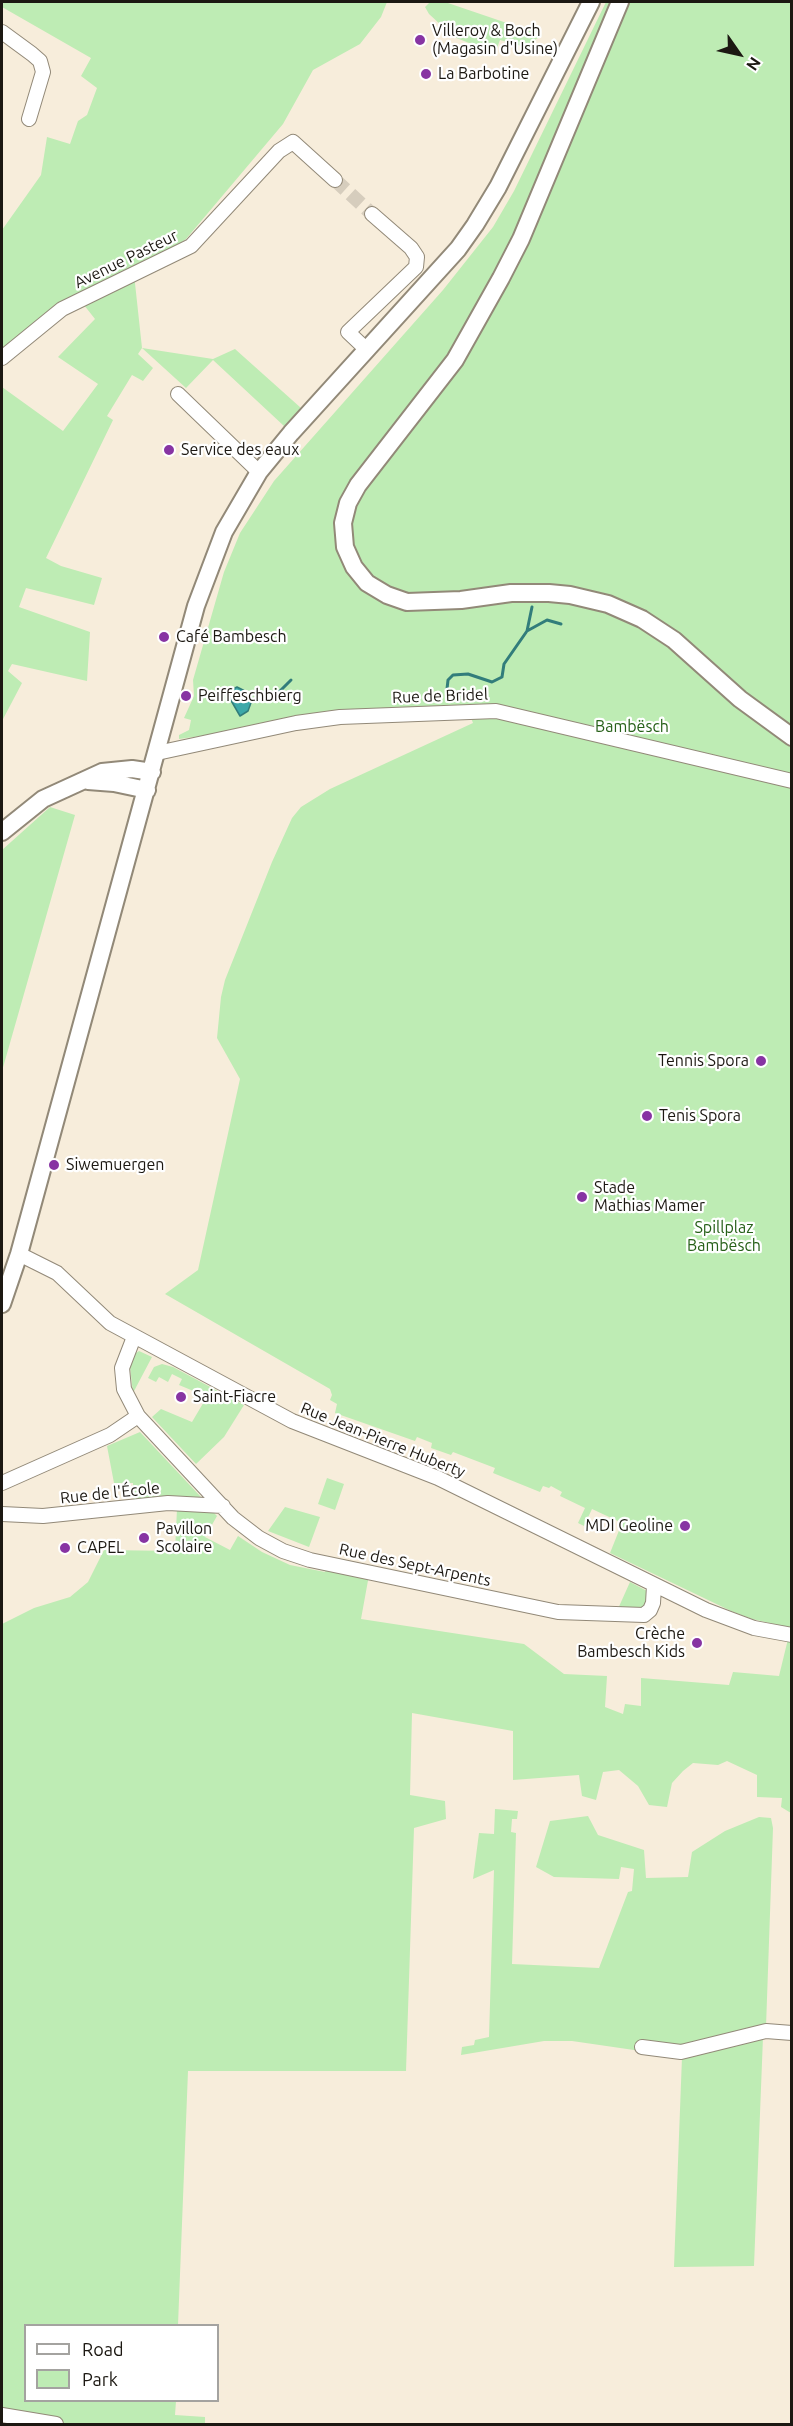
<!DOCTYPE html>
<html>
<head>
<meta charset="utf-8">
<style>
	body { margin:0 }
	#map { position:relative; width:793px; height:2426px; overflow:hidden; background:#f7eddb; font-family:Ubuntu,sans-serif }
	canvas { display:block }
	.frame { position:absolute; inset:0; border:3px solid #1c1812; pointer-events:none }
	.legend { position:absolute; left:24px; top:2324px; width:195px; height:78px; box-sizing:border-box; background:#fff; border:2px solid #a4a3a0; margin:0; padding:8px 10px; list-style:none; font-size:18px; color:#1c1812 }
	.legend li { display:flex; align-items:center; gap:12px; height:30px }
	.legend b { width:30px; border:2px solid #a4a3a0 }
	.north { position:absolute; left:709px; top:24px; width:60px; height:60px; -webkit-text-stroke:4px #fff; paint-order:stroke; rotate:124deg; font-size:16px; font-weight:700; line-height:24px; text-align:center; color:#1c1812 }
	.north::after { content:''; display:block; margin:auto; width:21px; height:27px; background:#1c1812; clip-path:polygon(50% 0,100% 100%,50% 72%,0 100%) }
</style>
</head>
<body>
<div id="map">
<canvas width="793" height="2426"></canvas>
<div class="frame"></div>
<ul class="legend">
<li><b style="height:8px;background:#fff"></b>Road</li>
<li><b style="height:16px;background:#beecb4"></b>Park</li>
</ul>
<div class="north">N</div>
</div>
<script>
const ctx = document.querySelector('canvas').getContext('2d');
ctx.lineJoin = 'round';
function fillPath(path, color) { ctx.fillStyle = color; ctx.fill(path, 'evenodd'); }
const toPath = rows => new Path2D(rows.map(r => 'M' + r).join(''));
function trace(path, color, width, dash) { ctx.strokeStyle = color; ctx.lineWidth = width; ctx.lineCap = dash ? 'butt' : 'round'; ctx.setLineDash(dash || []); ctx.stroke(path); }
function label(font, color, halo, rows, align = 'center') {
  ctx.font = font + ' Ubuntu,sans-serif'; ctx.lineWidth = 4.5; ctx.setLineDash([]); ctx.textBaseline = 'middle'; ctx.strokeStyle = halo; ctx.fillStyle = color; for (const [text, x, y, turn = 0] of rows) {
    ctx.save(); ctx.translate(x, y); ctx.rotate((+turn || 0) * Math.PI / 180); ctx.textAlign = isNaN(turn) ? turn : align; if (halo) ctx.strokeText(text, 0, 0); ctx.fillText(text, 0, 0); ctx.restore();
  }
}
fillPath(toPath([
	[2,2,387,2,381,17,360,44,313,70,283,124,186,239,134,274,142,348,213,359,235,349,301,408,284,426,213,360,186,388,142,348,138,354,153,368,143,381,132,375,107,416,113,420,46,558,61,566,102,578,94,605,26,588,19,607,90,632,87,681,12,664,8,671,22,683,2,721,2,387,63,431,98,384,58,357,95,319,80,300,2,358,2,230,41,175,47,137,70,144,78,121,87,115,97,88,81,76,91,58,2,7],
	[430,2,445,2,542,35,525,47,500,40,497,48,469,43,454,37,429,14,425,7],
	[606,2,791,2,791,1628,752,1619,731,1611,610,1553,622,1523,592,1509,584,1526,578,1523,585,1508,560,1496,562,1492,551,1486,549,1488,543,1486,540,1492,493,1473,495,1468,453,1452,451,1455,431,1448,432,1443,417,1437,415,1441,335,1413,337,1404,330,1400,332,1395,330,1389,165,1294,198,1270,240,1079,217,1038,221,997,225,980,272,862,292,818,301,807,330,789,473,723,468,710,340,717,179,739,179,735,189,730,191,720,184,718,194,696,193,680,224,572,240,533,274,481,443,290,493,227,514,191],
	[50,807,75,815,2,1071,2,850],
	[139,1351,152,1357,133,1393,130,1367,133,1355],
	[162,1364,173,1367,244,1405,224,1437,196,1464,152,1417,161,1409,192,1422,205,1400,203,1395,179,1385,182,1379,172,1374,168,1382,159,1377,156,1382,148,1378,154,1367],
	[140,1432,201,1497,198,1503,133,1501,133,1483,114,1483,107,1446],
	[327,1478,344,1484,335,1510,318,1504],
	[285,1507,320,1517,309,1547,268,1531],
	[177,1509,213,1512,217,1516,205,1537,230,1550,238,1536,262,1552,290,1565,325,1572,326,1567,369,1575,361,1619,524,1644,564,1674,607,1676,605,1707,623,1714,625,1704,641,1706,641,1678,729,1685,733,1672,779,1676,788,1639,791,1640,791,1813,781,1807,782,1798,757,1797,757,1775,727,1761,718,1765,693,1763,683,1771,672,1783,667,1807,649,1805,638,1786,619,1770,603,1772,596,1800,582,1796,579,1775,513,1780,513,1731,412,1713,410,1795,445,1801,446,1819,414,1828,406,2071,188,2071,178,2325,26,2326,26,2400,176,2401,175,2415,205,2417,205,2424,2,2424,2,1624,34,1608,70,1597,88,1582,104,1550,175,1551],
	[630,1582,647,1591,645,1606,643,1609,617,1611],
	[495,1809,518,1811,517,1819,512,1819,511,1832,516,1833,512,1964,599,1968,628,1892,632,1891,634,1869,621,1867,619,1879,554,1877,536,1867,550,1821,588,1816,598,1835,644,1850,646,1878,688,1877,692,1852,725,1831,759,1817,771,1818,773,1828,766,2027,763,2037,754,2266,674,2267,682,2057,572,2041,544,2041,461,2055,462,2047,474,2045,475,2040,489,2037,494,1870,473,1879,479,1833,494,1834]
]), '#beecb4');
const water = toPath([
	[237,687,247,692,252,700,248,711,240,716,229,697,231,690,237,687]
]);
fillPath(water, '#3ca8a8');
trace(water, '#327d7b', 1.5);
trace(toPath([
	[527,631,532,607],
	[279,692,291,680],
	[450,699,447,689,448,680,453,675,468,674,492,682,502,677,504,664,527,631,547,620,561,624]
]), '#327d7b', 3);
trace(toPath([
	[335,180,372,214]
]), '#d6cdbd', 14, [14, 7]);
const minor = toPath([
	[2,32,32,54,40,61,43,72,29,119],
	[367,350,348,332,416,267,417,257,411,248,372,214],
	[2,358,62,309,191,246,279,151,293,142,335,180],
	[178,394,259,472],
	[157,753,296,723,340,717,496,711,792,781],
	[19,1254,57,1273,110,1323,292,1421,438,1478,706,1610,754,1628,792,1635],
	[134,1337,122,1368,124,1389,138,1416,233,1518,259,1538,283,1551,310,1560,558,1612,644,1615,650,1610,653,1603,654,1586],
	[2,1483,110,1435,138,1416],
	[2,1514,43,1516,168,1503,223,1506],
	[642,2047,681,2052,766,2031,792,2033],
	[2,2415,56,2424]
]);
const major = toPath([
	[620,2,521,239,501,278,455,360,358,485,348,503,343,523,345,547,354,567,367,583,387,595,407,602,461,600,511,593,549,593,570,595,608,604,642,619,674,640,740,699,792,737],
	[88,781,114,783,147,790],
	[2,832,43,799,102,772,132,769,152,772],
	[2,1304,19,1254,196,606,224,532,259,472,291,433,458,249,475,225,498,187,591,2]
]);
trace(minor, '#928978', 16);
trace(major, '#928978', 20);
trace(minor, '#fff', 14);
trace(major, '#fff', 16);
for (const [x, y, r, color] of [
	[420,40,6,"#8734a3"],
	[426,74,6,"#8734a3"],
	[169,450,6,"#8734a3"],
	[164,637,6,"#8734a3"],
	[186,696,6,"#8734a3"],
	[761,1061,6,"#8734a3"],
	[647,1116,6,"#8734a3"],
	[54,1165,6,"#8734a3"],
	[582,1197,6,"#8734a3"],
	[181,1397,6,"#8734a3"],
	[685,1526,6,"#8734a3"],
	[144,1538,6,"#8734a3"],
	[65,1548,6,"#8734a3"],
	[697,1643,6,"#8734a3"]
]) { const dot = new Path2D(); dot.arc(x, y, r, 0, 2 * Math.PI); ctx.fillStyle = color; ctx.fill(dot); trace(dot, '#fff', 2); }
label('16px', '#1c1812', '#fff', [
	["Villeroy & Boch",432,31],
	["(Magasin d'Usine)",432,49],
	["La Barbotine",438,74],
	["Service des eaux",181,450],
	["Café Bambesch",176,637],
	["Peiffeschbierg",198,696],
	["Tennis Spora",749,1061,"right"],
	["Tenis Spora",659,1116],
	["Siwemuergen",66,1165],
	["Stade",594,1188],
	["Mathias Mamer",594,1206],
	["Saint-Fiacre",193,1397],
	["MDI Geoline",673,1526,"right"],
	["Pavillon",156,1529],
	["Scolaire",156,1547],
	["CAPEL",77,1548],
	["Crèche",685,1634,"right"],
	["Bambesch Kids",685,1652,"right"]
], 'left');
label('16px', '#1c1812', '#fff', [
	["Avenue Pasteur",126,259,-26],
	["Rue de Bridel",440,696,-2],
	["Rue Jean-Pierre Huberty",383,1440,22],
	["Rue de l'École",110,1493,-6],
	["Rue des Sept-Arpents",415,1565,12]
]);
label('16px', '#266018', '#fff', [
	["Bambësch",632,727],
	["Spillplaz",724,1228],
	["Bambësch",724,1246]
]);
</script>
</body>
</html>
